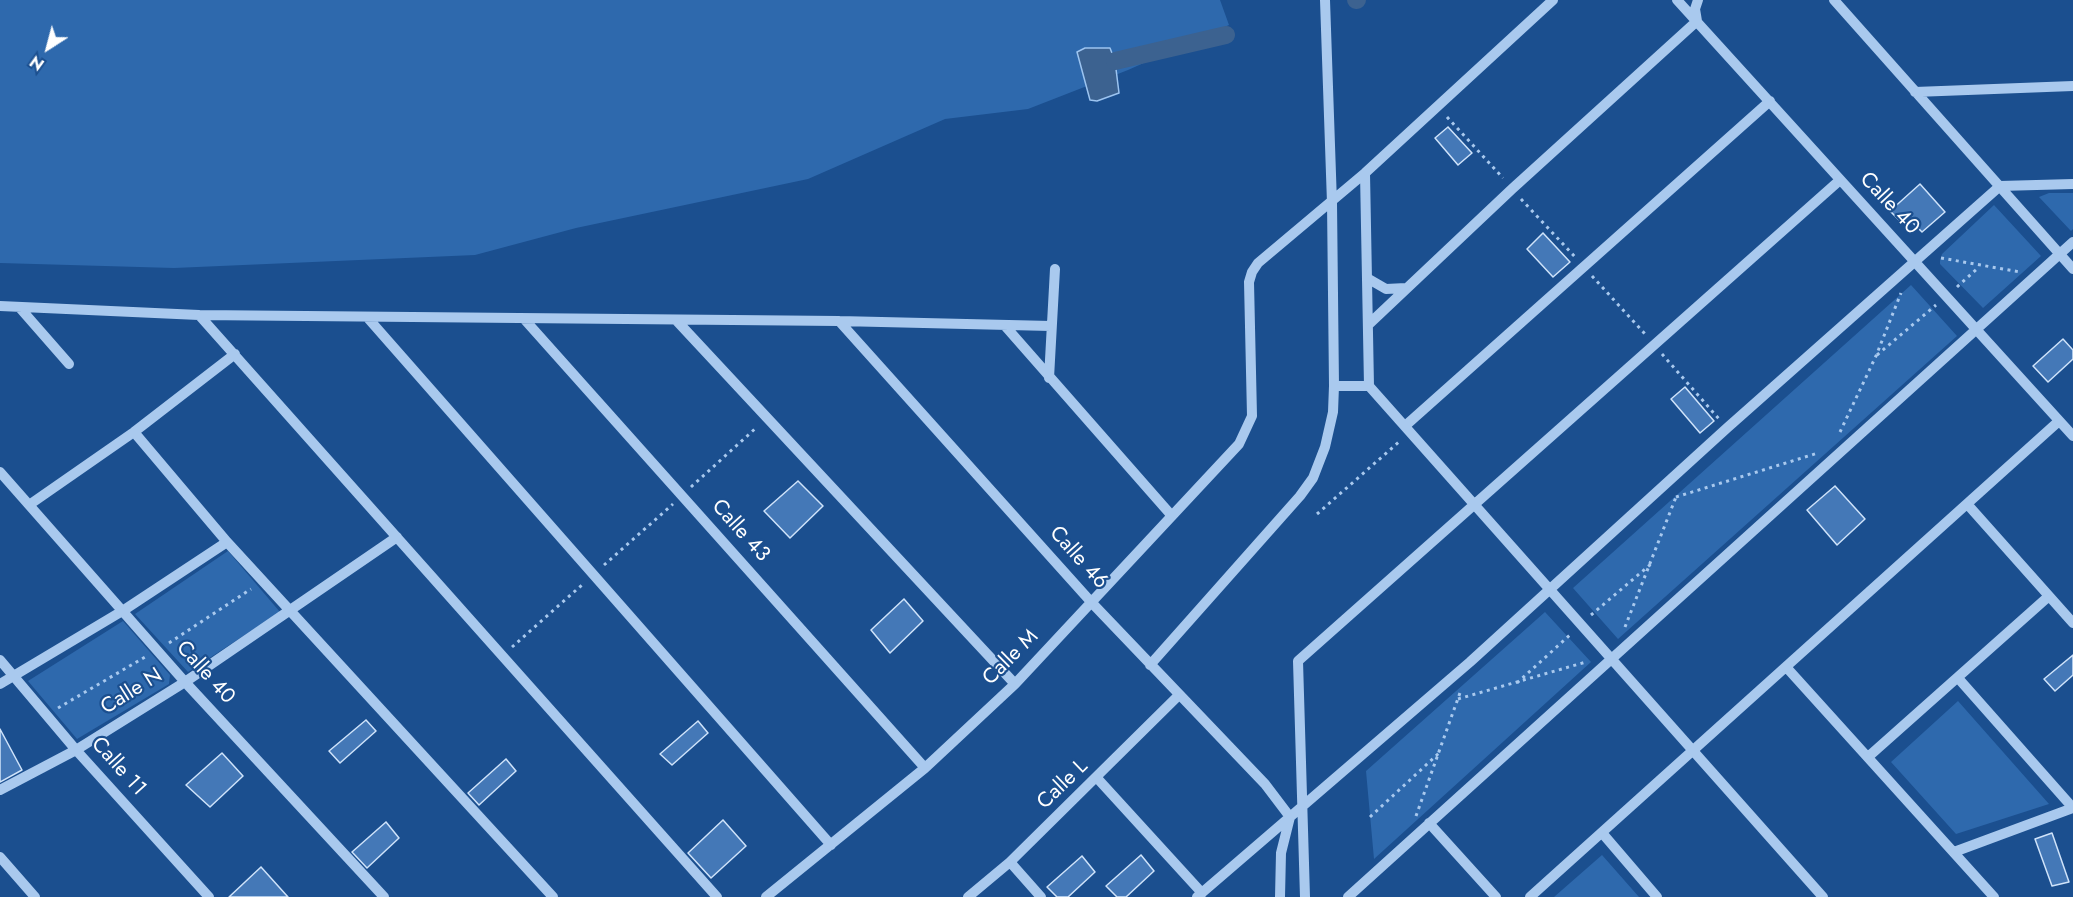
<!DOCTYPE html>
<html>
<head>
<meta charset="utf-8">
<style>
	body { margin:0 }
	#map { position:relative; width:2073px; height:897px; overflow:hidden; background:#1b4f8f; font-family:Jost,sans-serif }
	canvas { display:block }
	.north { position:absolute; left:18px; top:18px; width:60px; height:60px; -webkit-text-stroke:4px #1b4f8f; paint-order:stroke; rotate:216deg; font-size:16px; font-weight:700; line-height:24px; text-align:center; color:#fff }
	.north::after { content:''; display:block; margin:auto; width:21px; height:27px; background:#fff; clip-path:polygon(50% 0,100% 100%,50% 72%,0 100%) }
</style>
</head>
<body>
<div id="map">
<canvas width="2073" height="897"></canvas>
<div class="north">N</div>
</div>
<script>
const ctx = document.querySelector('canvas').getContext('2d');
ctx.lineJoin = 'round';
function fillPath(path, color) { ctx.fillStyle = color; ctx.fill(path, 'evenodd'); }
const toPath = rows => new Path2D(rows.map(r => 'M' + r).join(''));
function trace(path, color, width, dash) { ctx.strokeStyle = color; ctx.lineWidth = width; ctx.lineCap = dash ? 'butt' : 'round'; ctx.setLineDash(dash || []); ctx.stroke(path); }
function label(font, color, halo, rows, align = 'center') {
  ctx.font = font + ' Jost,sans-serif'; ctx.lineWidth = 4.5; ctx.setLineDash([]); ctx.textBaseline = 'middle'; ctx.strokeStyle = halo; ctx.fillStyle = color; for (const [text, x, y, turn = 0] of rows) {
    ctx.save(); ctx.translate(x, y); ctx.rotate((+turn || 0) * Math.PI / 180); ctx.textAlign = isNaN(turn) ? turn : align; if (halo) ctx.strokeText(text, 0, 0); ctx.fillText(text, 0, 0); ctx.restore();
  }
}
fillPath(toPath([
	[0,0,1220,0,1229,25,1128,70,1028,109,945,119,808,179,576,228,475,255,174,268,0,263],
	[2049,193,2073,193,2073,229,2071,231,2039,197],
	[1994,205,2041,256,1983,308,1940,264,1940,261,1942,254],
	[1911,285,1957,336,1618,639,1573,588],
	[228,551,280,612,188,672,135,614],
	[1545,612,1591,662,1374,859,1366,771],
	[123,621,170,675,169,684,77,739,28,681],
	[1958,701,2049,804,1956,834,1891,762],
	[1602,855,1639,897,1554,897]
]), '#2e69ad');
const water = toPath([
	[1085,48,1110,48,1115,61,1119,93,1097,101,1090,100,1077,52,1085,48]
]);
fillPath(water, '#3c6290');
trace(water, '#9cc4f0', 1.5);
trace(toPath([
	[1356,0,1357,0],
	[1115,61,1226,35]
]), '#3c6290', 18);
const building = toPath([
	[1448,127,1472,153,1458,165,1435,138,1448,127],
	[1920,184,1945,212,1922,232,1907,217,1902,223,1890,211,1920,184],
	[1543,233,1570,262,1553,277,1527,249,1543,233],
	[2063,339,2073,350,2073,359,2048,382,2033,366,2063,339],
	[1685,387,1714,421,1700,433,1671,399,1685,387],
	[798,481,823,506,790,538,764,511,798,481],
	[1835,486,1865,519,1837,545,1807,510,1835,486],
	[904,599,923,621,890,653,871,630,904,599],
	[2073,655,2073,675,2055,691,2044,679,2073,655],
	[366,720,376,731,340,763,329,751,366,720],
	[698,721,708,733,672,765,660,754,698,721],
	[0,729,22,770,0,782,0,729],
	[222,753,243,776,210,807,186,785,222,753],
	[506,759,516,771,479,805,468,793,506,759],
	[723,820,746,846,711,878,688,853,723,820],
	[386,822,399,838,367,868,352,852,386,822],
	[2052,833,2069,882,2052,886,2035,839,2052,833],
	[1141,855,1154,871,1126,897,1117,897,1106,886,1141,855],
	[1082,856,1095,872,1068,897,1057,897,1047,887,1082,856],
	[261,867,288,897,229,897,261,867]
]);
fillPath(building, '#4478b7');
trace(building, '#cfe3fa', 1.5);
trace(toPath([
	[1447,117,1503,178],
	[1521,199,1576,258],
	[1941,258,2020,272],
	[1592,276,1645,334],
	[1957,287,1979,267],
	[1662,354,1719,419],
	[1877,355,1936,305],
	[1840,432,1876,356,1901,293],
	[691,487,757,427],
	[1676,497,1818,453],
	[1317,514,1400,441],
	[604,565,673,504],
	[1591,615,1651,564],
	[1625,627,1676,497],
	[169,643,251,589],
	[512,647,583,584],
	[1517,683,1571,634],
	[1458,699,1586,662],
	[58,708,145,657],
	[1416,816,1461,690],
	[1370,817,1439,753]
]), '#a9c9ee', 3, [3, 4.5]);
trace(toPath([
	[1677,0,2073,436],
	[1834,0,2073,269],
	[1915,92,2073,86],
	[1365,173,1369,386,1823,897],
	[1367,278,1386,289,1406,288],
	[0,306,199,315,839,321,1051,326],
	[20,308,69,364],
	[199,315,717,897],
	[367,317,831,845],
	[525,320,925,768],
	[676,320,1015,684],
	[839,321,1092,603,1265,784,1290,817],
	[1368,325,1512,189,1697,21,1695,9,1698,0],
	[1006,327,1172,516],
	[1049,378,1055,269],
	[1334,386,1369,386],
	[1405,426,1770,101],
	[134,432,227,542,553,897],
	[0,472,185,682,384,897],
	[29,505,134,432,235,354],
	[1968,505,2073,623],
	[0,660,76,750,209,897],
	[1150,665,1300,496,1313,478,1325,447,1333,412,1334,386,1332,203,1325,0],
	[1787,668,1994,897],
	[1958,678,2073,808],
	[0,684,124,610,227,542],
	[1868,757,2049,596],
	[1097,778,1202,893],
	[0,790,76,750,185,682,397,537],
	[1429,823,1496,897],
	[1603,834,1657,897],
	[1954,852,2073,808],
	[0,857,35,897],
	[1010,862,1041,897],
	[766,897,925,768,1015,684,1239,444,1252,416,1249,282,1252,272,1258,263,1365,173,1553,0],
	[968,897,1010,862,1179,695],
	[1197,897,1470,662,1727,428,2000,186,2073,184],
	[1280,897,1281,853,1290,817],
	[1305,897,1298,661,1840,180],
	[1348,897,2073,242],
	[1530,897,2059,421]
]), '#a9c9ee', 10);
label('21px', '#fff', '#1b4f8f', [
	["Calle 40",1889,204,47],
	["Calle 43",740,531,48],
	["Calle 46",1078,558,48],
	["Calle M",1011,658,-45],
	["Calle 40",205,673,48],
	["Calle N",132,692,-32],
	["Calle 11",118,767,48],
	["Calle L",1063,785,-44]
]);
</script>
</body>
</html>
